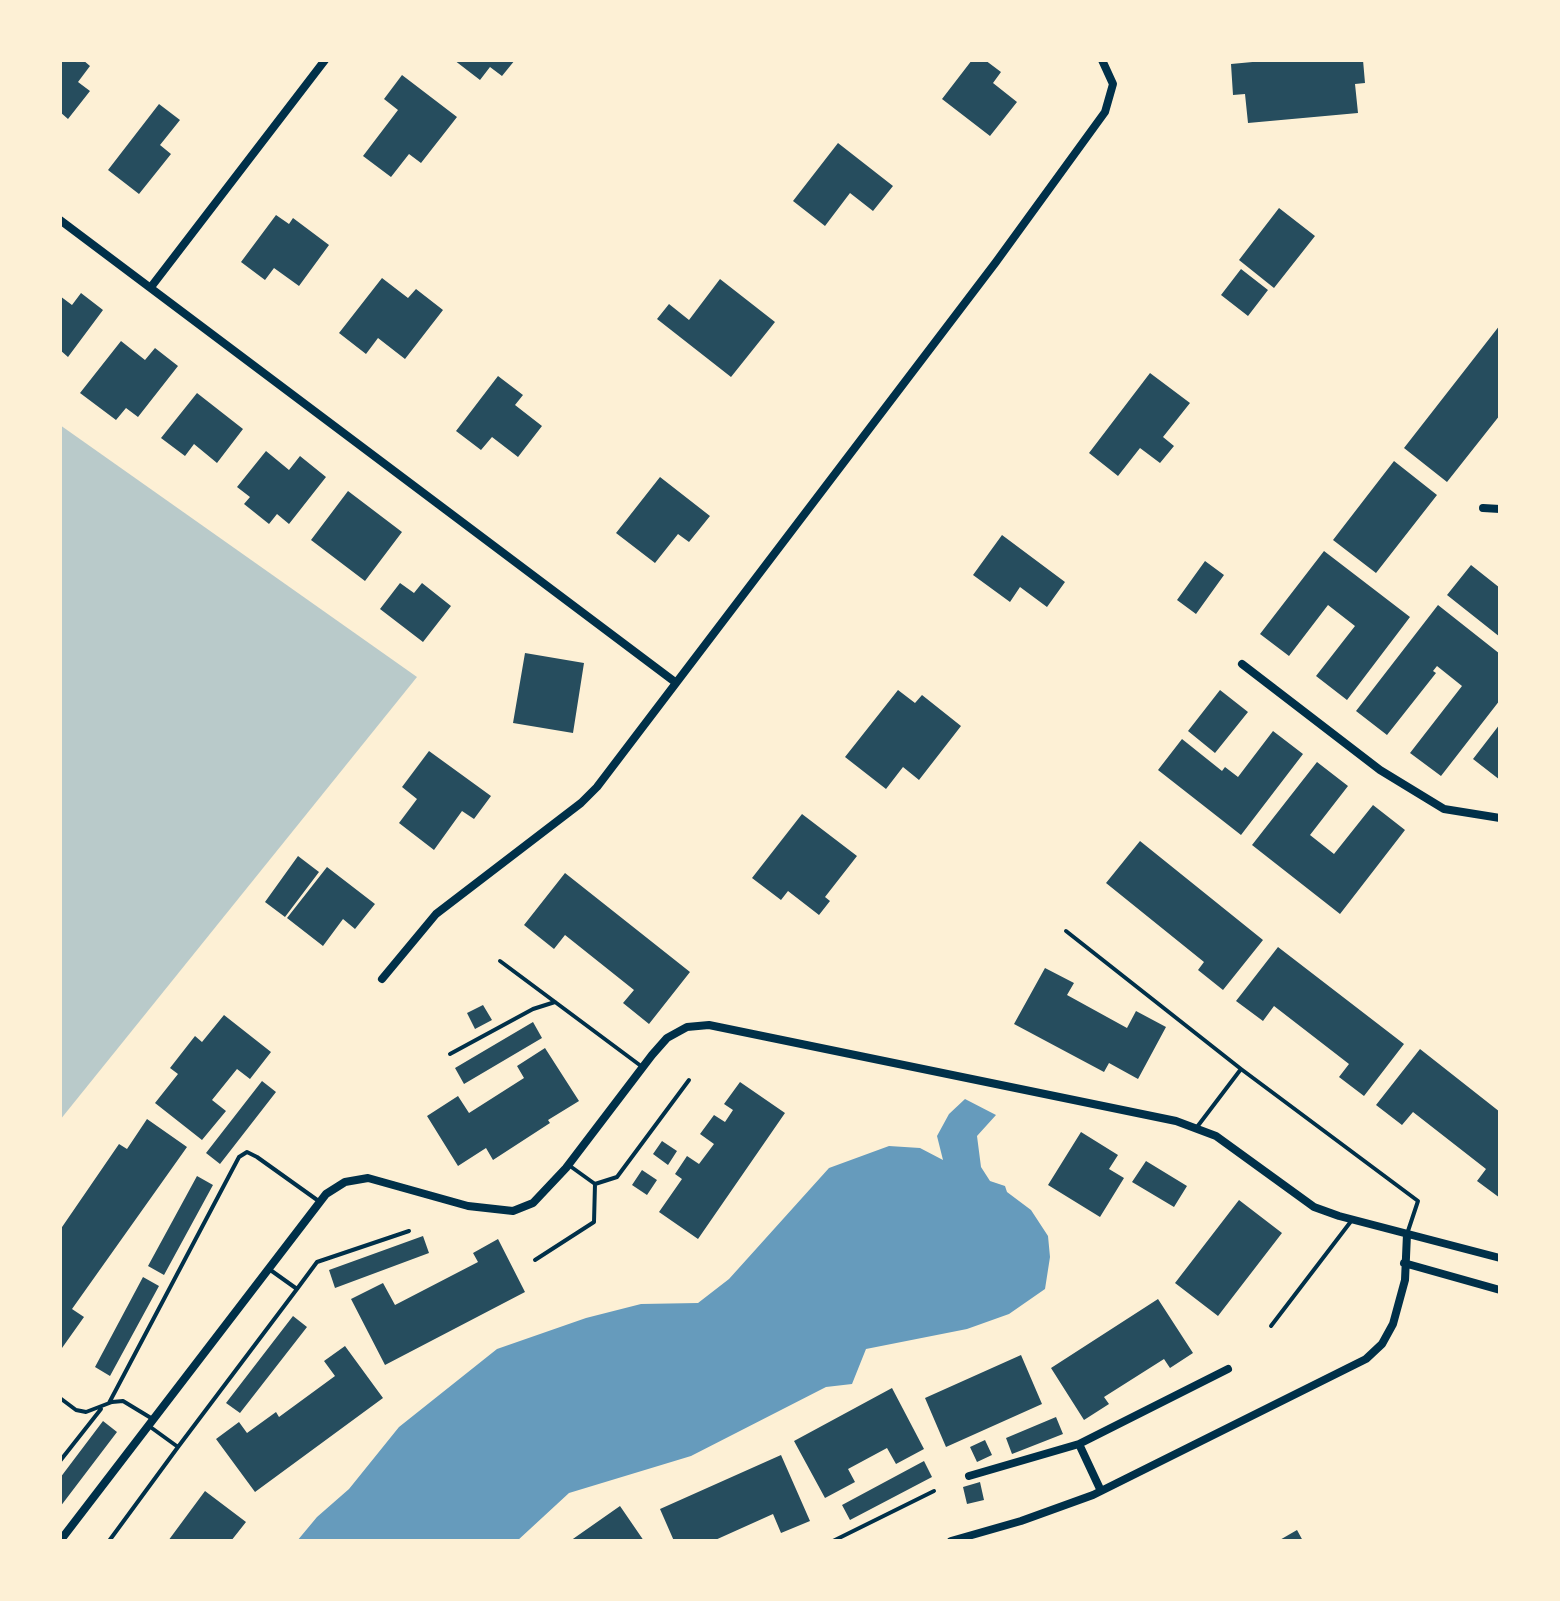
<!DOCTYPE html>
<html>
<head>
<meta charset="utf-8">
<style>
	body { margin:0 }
	#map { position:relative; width:1560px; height:1601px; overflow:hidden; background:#fdf0d5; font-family:"PT Sans",sans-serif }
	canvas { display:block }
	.frame { position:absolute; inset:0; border:62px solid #fdf0d5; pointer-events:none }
</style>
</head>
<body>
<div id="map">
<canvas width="1560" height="1601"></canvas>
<div class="frame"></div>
</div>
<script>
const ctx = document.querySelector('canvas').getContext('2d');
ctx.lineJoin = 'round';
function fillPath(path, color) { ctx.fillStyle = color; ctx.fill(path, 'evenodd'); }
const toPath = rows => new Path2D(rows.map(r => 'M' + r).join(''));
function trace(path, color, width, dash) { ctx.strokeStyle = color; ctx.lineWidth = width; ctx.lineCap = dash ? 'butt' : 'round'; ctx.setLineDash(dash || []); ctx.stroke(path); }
fillPath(toPath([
	[60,425,417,677,60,1120]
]), '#b9caca');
fillPath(toPath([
	[965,1099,996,1115,977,1136,981,1167,990,1181,1005,1186,1007,1192,1031,1210,1048,1236,1050,1257,1045,1289,1009,1314,967,1329,866,1349,852,1384,826,1387,691,1456,569,1493,517,1541,297,1541,317,1517,349,1489,399,1427,497,1349,586,1318,641,1304,698,1303,729,1279,829,1168,889,1146,920,1148,943,1160,937,1136,949,1114]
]), '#669bbc');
fillPath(toPath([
	[60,60,83,60,90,66,78,82,90,91,68,119,60,112],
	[454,60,515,60,502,76,490,67,480,80],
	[972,60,985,60,1001,72,993,83,1017,102,990,136,942,99],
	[1274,60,1363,60,1365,83,1355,84,1358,113,1248,123,1245,94,1233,95,1231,64],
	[402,75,457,117,421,163,409,154,391,177,363,156,398,110,384,99],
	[159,104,180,120,160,145,171,154,139,194,108,170],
	[838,143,893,186,873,211,850,193,825,226,793,201],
	[1279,208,1315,236,1274,288,1239,260],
	[276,215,289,224,293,218,329,245,299,286,274,268,265,280,241,262],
	[1241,269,1268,290,1248,316,1221,295],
	[382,278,408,298,416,289,443,310,405,359,378,338,366,354,339,333],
	[720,279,775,322,731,377,657,319,669,304,689,320],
	[81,293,103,310,68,357,60,350,60,296,72,305],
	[1500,325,1500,415,1447,482,1404,448],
	[121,341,145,360,155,348,178,366,138,417,126,408,116,420,80,393],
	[1150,373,1190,403,1163,437,1174,446,1160,463,1140,448,1118,476,1089,453],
	[498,376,523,395,515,405,542,426,518,457,492,437,481,450,456,431],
	[197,393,243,429,217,463,194,444,185,456,161,438],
	[266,451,289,470,300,456,326,477,289,524,277,514,269,524,244,504,250,497,237,487],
	[1394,461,1437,495,1376,573,1333,540],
	[660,477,710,516,689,542,678,534,655,563,616,533],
	[348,491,402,532,365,581,311,540],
	[1002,535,1065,582,1047,607,1020,587,1010,602,973,575],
	[1324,551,1410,617,1347,700,1316,676,1355,626,1328,605,1289,656,1260,634],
	[1205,561,1224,575,1196,614,1177,600],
	[1471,565,1500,588,1500,637,1447,595],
	[400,583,414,593,422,583,451,606,423,642,380,609],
	[1438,605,1500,654,1500,700,1441,776,1410,753,1462,686,1437,666,1433,671,1436,673,1387,735,1356,711],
	[525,653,584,663,573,733,513,723],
	[898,690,915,703,922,695,961,726,919,780,903,767,886,789,845,757],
	[1220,690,1248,712,1215,753,1188,731],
	[1500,724,1500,780,1473,759],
	[1273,731,1303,754,1241,835,1158,770,1182,739,1222,771,1225,767,1238,777],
	[429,751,491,796,474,819,462,811,434,850,399,823,417,799,402,787],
	[1317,762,1348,786,1310,835,1334,854,1373,805,1405,830,1340,914,1252,845],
	[802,814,857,856,825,897,830,901,819,915,788,891,781,900,752,878],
	[1140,841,1263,940,1223,990,1198,970,1204,962,1106,883],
	[298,856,319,872,285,917,265,902],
	[327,867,375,904,355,929,343,919,323,946,287,918],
	[565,873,690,972,649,1024,623,1003,634,990,565,935,554,949,524,925],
	[1278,947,1404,1044,1364,1096,1339,1077,1349,1064,1274,1006,1263,1021,1236,1001],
	[1045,968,1074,983,1067,995,1127,1028,1136,1011,1166,1027,1138,1079,1109,1063,1104,1072,1014,1024],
	[483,1005,492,1020,475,1029,467,1013],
	[224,1015,271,1052,250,1079,237,1069,212,1100,226,1111,202,1140,155,1103,178,1074,170,1068,195,1036,202,1042],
	[533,1022,542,1038,464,1084,455,1068],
	[545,1048,579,1101,548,1120,550,1123,493,1160,486,1148,458,1166,427,1116,458,1096,469,1113,524,1078,517,1066],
	[1420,1049,1500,1112,1500,1198,1477,1181,1486,1169,1413,1112,1402,1125,1376,1105],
	[262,1081,276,1092,220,1164,206,1153],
	[740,1082,785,1113,698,1239,659,1212,682,1179,675,1174,687,1156,699,1164,714,1144,700,1134,714,1115,725,1122,733,1110,724,1104],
	[147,1119,187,1147,72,1309,84,1317,62,1348,60,1347,60,1230,119,1144,127,1149],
	[1081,1132,1118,1155,1109,1169,1124,1178,1100,1217,1048,1185],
	[662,1141,677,1151,668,1165,653,1154],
	[1146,1161,1187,1186,1174,1207,1132,1182],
	[642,1170,657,1180,647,1195,632,1185],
	[197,1176,213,1185,164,1275,148,1266],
	[1239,1200,1282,1233,1218,1316,1175,1283],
	[423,1236,429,1253,335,1288,329,1270],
	[498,1239,525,1292,385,1365,351,1299,383,1283,395,1305,478,1262,473,1253],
	[143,1277,159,1286,110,1376,95,1367],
	[1158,1299,1193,1353,1170,1368,1164,1359,1104,1397,1109,1404,1084,1420,1051,1368],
	[293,1316,307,1327,240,1413,226,1403],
	[345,1346,383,1398,255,1492,216,1439,239,1422,247,1433,276,1412,279,1417,335,1376,324,1361],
	[1021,1355,1042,1404,946,1447,925,1398],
	[892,1388,924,1449,896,1464,887,1448,848,1469,855,1482,825,1498,794,1441],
	[1056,1417,1063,1434,1012,1454,1006,1438],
	[103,1421,117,1432,60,1507,60,1478],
	[985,1440,992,1455,977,1462,970,1447],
	[781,1455,810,1521,781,1533,773,1514,713,1541,674,1541,660,1509],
	[924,1461,932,1477,850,1520,842,1505],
	[980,1482,984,1500,967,1504,963,1487],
	[205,1491,246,1522,231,1541,168,1541],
	[620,1506,644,1541,570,1541],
	[1297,1530,1303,1541,1278,1541]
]), '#264d5e');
trace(toPath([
	[1066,931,1241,1069,1197,1127],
	[500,961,641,1066],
	[450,1054,533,1009,555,1002],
	[1241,1069,1418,1201,1407,1234],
	[570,1166,595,1184,617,1177,689,1080],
	[535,1260,594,1222,595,1184],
	[297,1289,317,1262,409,1231],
	[1271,1326,1352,1220],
	[60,1398,76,1410,86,1412,112,1402,123,1401,151,1418],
	[109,1403,239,1157,247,1152,257,1157,320,1202],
	[149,1426,178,1447,297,1289,269,1269],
	[60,1461,101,1409],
	[109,1541,178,1447],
	[833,1541,934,1491]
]), '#003049', 4);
trace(toPath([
	[60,220,675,682],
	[151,287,325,60],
	[1483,508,1500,509],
	[1242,664,1380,770,1444,809,1500,818],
	[382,979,436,914,581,803,597,787,996,262,1105,112,1113,84,1102,60],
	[1404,1263,1500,1290],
	[969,1476,1079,1444],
	[1101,1491,1079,1444,1228,1369],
	[60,1541,326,1194,345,1182,368,1178,468,1206,513,1211,533,1203,566,1168,652,1055,667,1038,687,1027,709,1025,1176,1121,1216,1136,1314,1207,1339,1216,1500,1258],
	[951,1541,1021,1521,1093,1495,1366,1359,1382,1344,1393,1324,1405,1280,1407,1234]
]), '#003049', 8);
</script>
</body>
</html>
